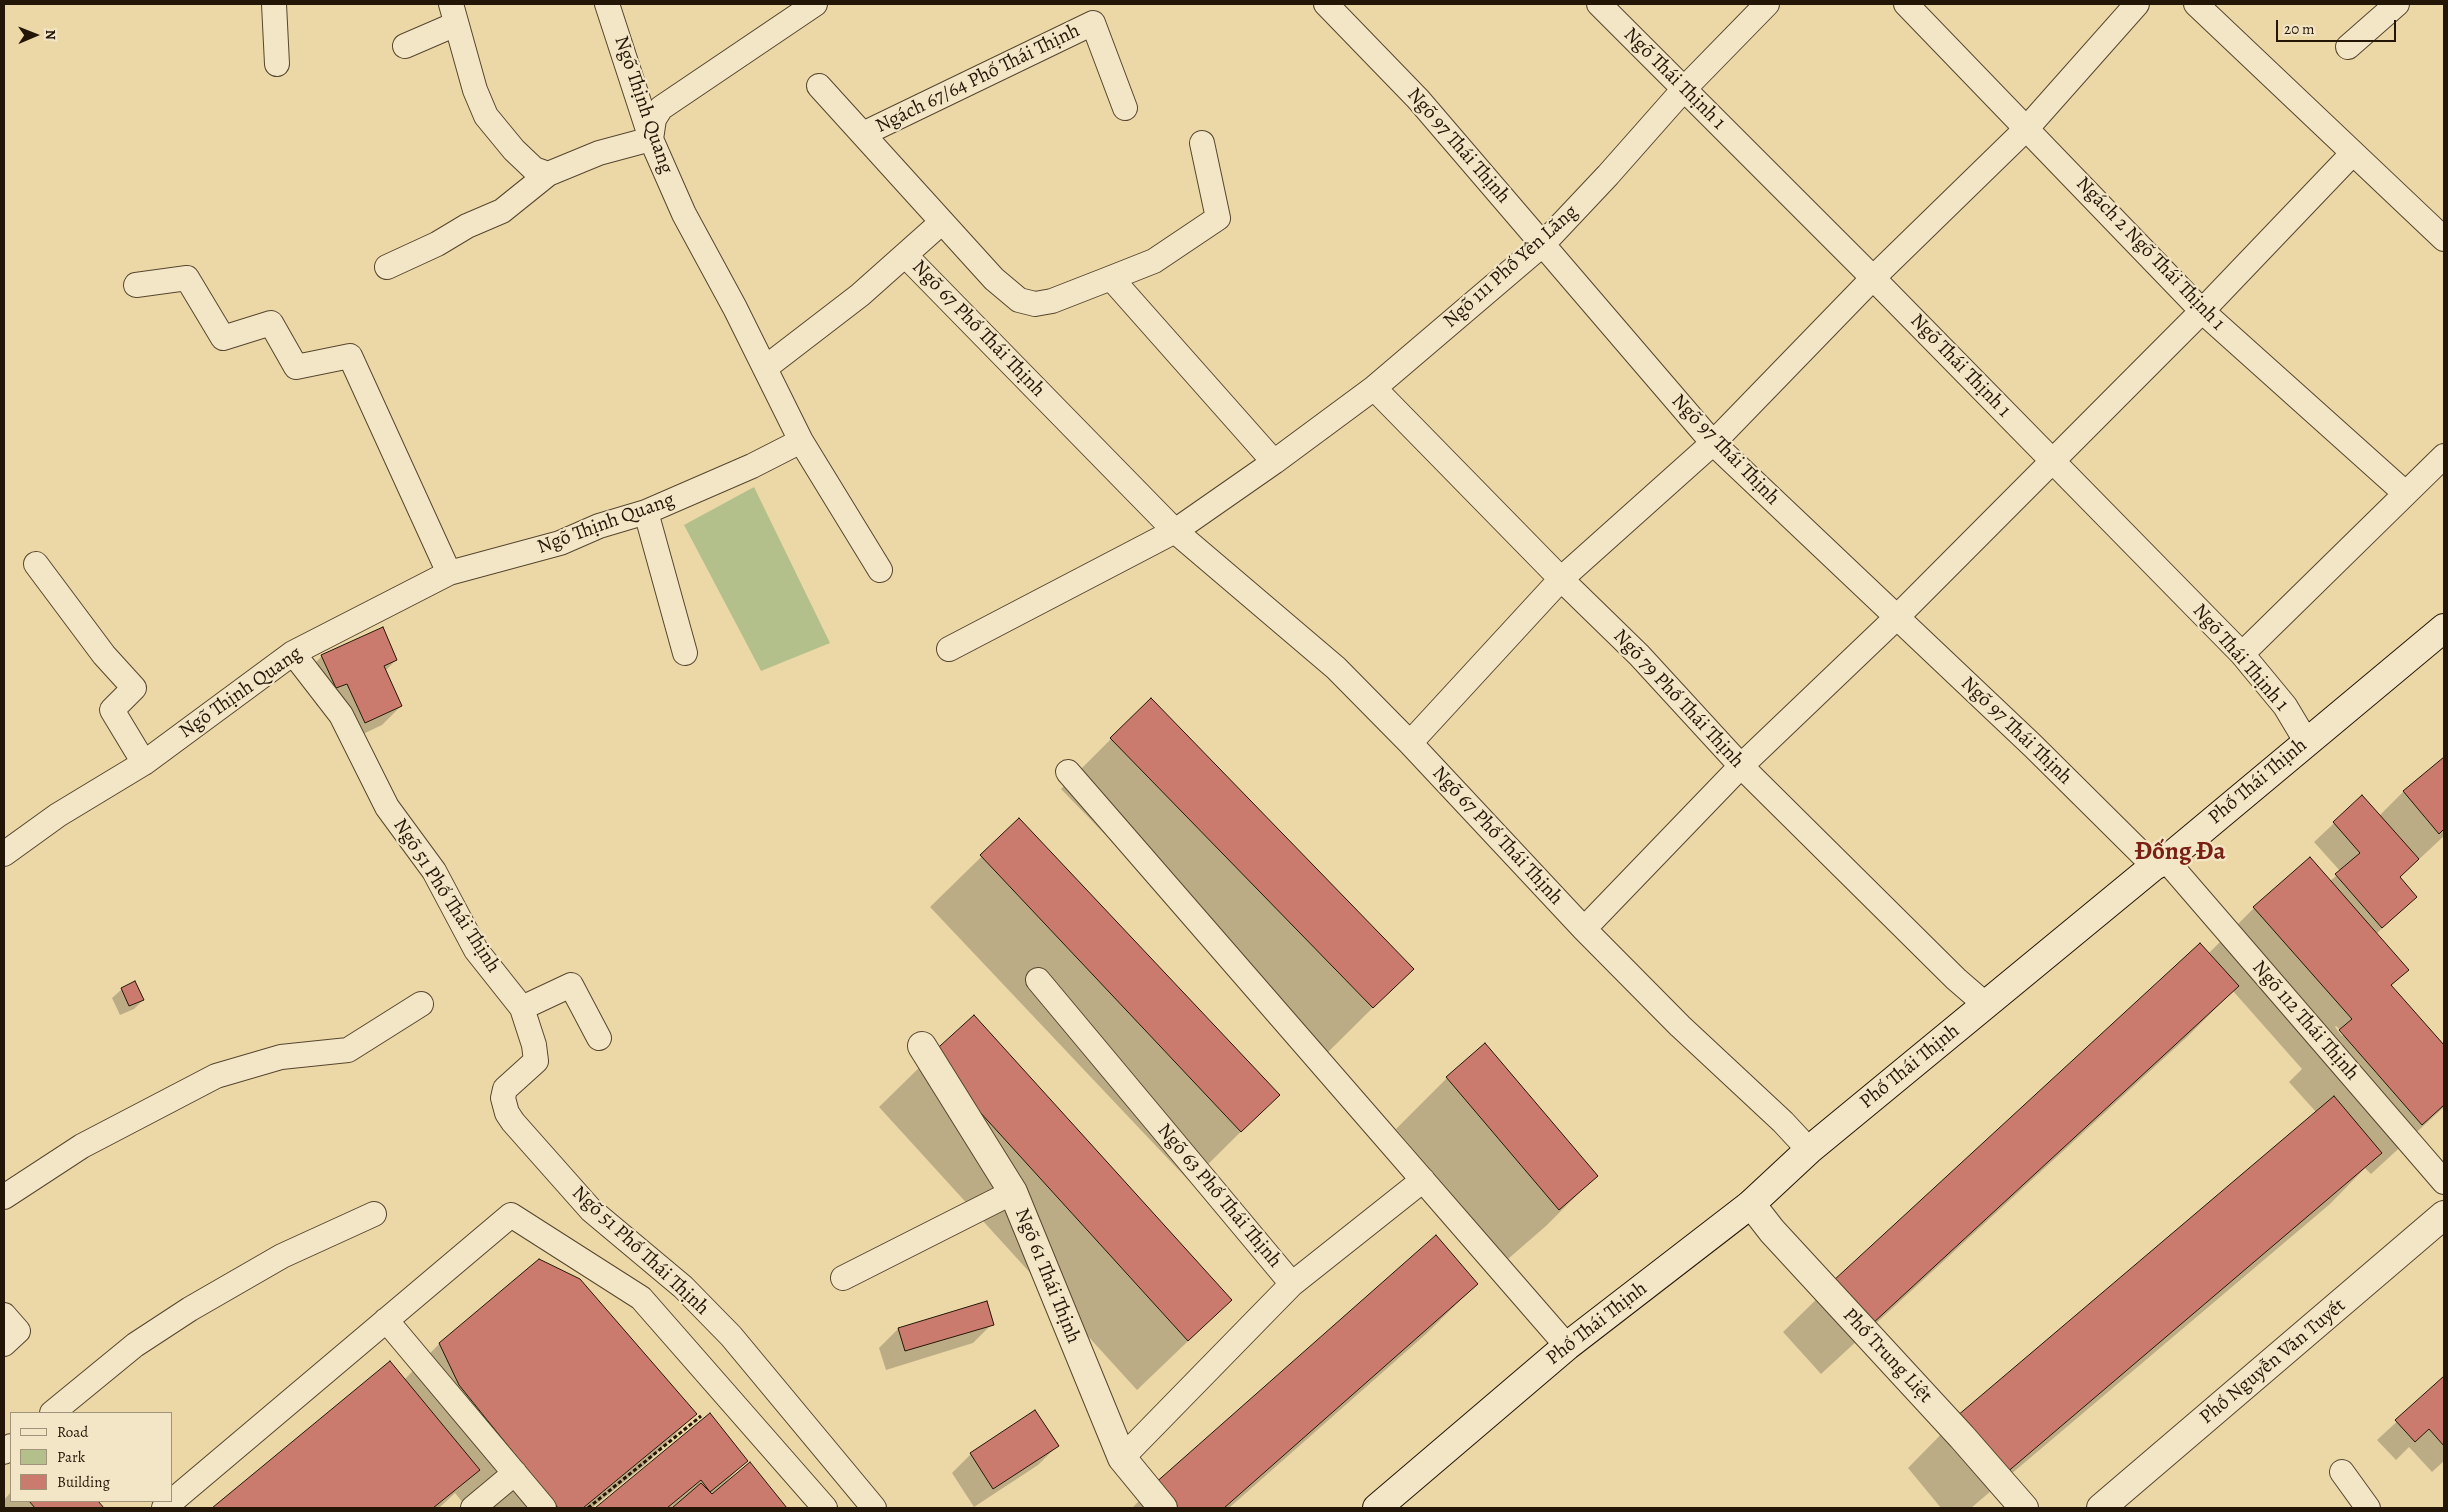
<!DOCTYPE html>
<html>
<head>
<meta charset="utf-8">
<style>
	body { margin:0 }
	#map { position:relative; width:2448px; height:1512px; overflow:hidden; background:#ecd8a7; font-family:Alegreya,serif }
	canvas { display:block }
	.frame { position:absolute; inset:0; border:5px solid #241607; pointer-events:none }
	.legend { position:absolute; left:10px; top:1412px; width:162px; height:90px; box-sizing:border-box; background:#f3e6c6; border:1px solid #a0937a; margin:0; padding:6px 9px; list-style:none; font-size:15px; color:#241607 }
	.legend li { display:flex; align-items:center; gap:10px; height:25px }
	.legend b { width:25px; border:1px solid #a0937a }
	.north { position:absolute; left:10px; top:10px; width:50px; height:50px; -webkit-text-stroke:4px #f3e6c6; paint-order:stroke; rotate:89deg; font-size:14px; font-weight:700; line-height:20px; text-align:center; color:#241607 }
	.north::after { content:''; display:block; margin:auto; width:18px; height:22px; background:#241607; clip-path:polygon(50% 0,100% 100%,50% 72%,0 100%) }
	.scale { position:absolute; left:2276px; top:20px; width:120px; height:22px; box-sizing:border-box; border:2px solid #241607; border-top:0; padding-left:6px; font-size:15px; line-height:18px; white-space:nowrap; color:#241607; -webkit-text-stroke:4px #f3e6c6; paint-order:stroke }
</style>
</head>
<body>
<div id="map">
<canvas width="2448" height="1512"></canvas>
<div class="frame"></div>
<ul class="legend">
<li><b style="height:6px;background:#f3e6c6"></b>Road</li>
<li><b style="height:14px;background:#b3c08b"></b>Park</li>
<li><b style="height:14px;background:#ca7b6d"></b>Building</li>
</ul>
<div class="north">N</div>
<div class="scale">20 m</div>
</div>
<script>
const ctx = document.querySelector('canvas').getContext('2d');
ctx.lineJoin = 'round';
function fillPath(path, color) { ctx.fillStyle = color; ctx.fill(path, 'evenodd'); }
const toPath = rows => new Path2D(rows.map(r => 'M' + r).join(''));
function trace(path, color, width, dash) { ctx.strokeStyle = color; ctx.lineWidth = width; ctx.lineCap = dash ? 'butt' : 'round'; ctx.setLineDash(dash || []); ctx.stroke(path); }
function label(font, color, halo, rows, align = 'center') {
  ctx.font = font + ' Alegreya,serif'; ctx.lineWidth = 4.5; ctx.setLineDash([]); ctx.textBaseline = 'middle'; ctx.strokeStyle = halo; ctx.fillStyle = color; for (const [text, x, y, turn = 0] of rows) {
    ctx.save(); ctx.translate(x, y); ctx.rotate((+turn || 0) * Math.PI / 180); ctx.textAlign = isNaN(turn) ? turn : align; if (halo) ctx.strokeText(text, 0, 0); ctx.fillText(text, 0, 0); ctx.restore();
  }
}
fillPath(toPath([
	[754,487,830,643,761,671,684,525]
]), '#b3c08b');
fillPath(toPath([
	[322,656,396,660,385,671,401,706,382,725,346,742,328,702,317,706,303,675],
	[1111,739,1412,969,1322,1058,1061,789],
	[2444,758,2444,836,2399,878,2416,897,2376,934,2408,970,2391,986,2444,1047,2444,1107,2371,1174,2365,1168,2330,1204,1971,1508,1941,1508,1908,1468,1958,1417,2316,1112,2289,1082,2302,1069,2233,991,2187,1037,1821,1374,1783,1332,1834,1282,2208,954,2254,908,2330,881,2341,872,2314,842,2362,797,2379,816,2404,791],
	[2336,1026,2344,1034,2342,1036,2335,1027],
	[1019,820,1278,1095,1190,1182,930,907],
	[122,989,143,1000,134,1009,120,1015,112,998],
	[1485,1045,1596,1176,1546,1226,1508,1259,1396,1129,1447,1078],
	[930,1057,1231,1300,1137,1390,879,1107],
	[1477,1284,1426,1334,1229,1508,1132,1508,1154,1486],
	[986,1303,992,1324,973,1343,886,1370,879,1348,898,1329],
	[440,1343,695,1414,645,1465,592,1508,467,1508,455,1493,439,1508,214,1508,390,1363,404,1380],
	[2444,1378,2444,1461,2432,1472,2409,1447,2396,1460,2377,1440],
	[709,1415,747,1460,725,1483,726,1484,750,1464,786,1508,597,1508],
	[1057,1446,1038,1465,974,1507,952,1473,971,1454],
	[11,1492,11,1501,97,1501,103,1508,4,1508,4,1500]
]), '#0003');
const building = toPath([
	[383,627,397,660,384,666,402,706,365,723,347,684,336,688,321,655,383,627],
	[1151,698,1414,969,1373,1008,1110,738,1151,698],
	[2444,757,2444,829,2439,834,2403,791,2444,757],
	[2362,795,2419,859,2400,877,2417,897,2382,928,2335,874,2360,853,2333,822,2362,795],
	[1019,818,1280,1095,1241,1132,980,855,1019,818],
	[2310,857,2409,970,2391,985,2444,1045,2444,1105,2422,1125,2339,1030,2352,1019,2253,907,2310,857],
	[2200,943,2239,986,1872,1324,1833,1281,2200,943],
	[135,981,144,1000,129,1006,121,988,135,981],
	[974,1015,1232,1300,1188,1341,929,1056,974,1015],
	[1485,1043,1598,1176,1559,1210,1446,1077,1485,1043],
	[2334,1096,2382,1153,2005,1474,1957,1416,2334,1096],
	[1436,1235,1478,1284,1224,1508,1174,1508,1153,1485,1436,1235],
	[539,1259,580,1279,697,1414,583,1508,558,1508,459,1385,439,1343,539,1259],
	[987,1301,994,1325,905,1351,898,1328,987,1301],
	[390,1361,480,1470,433,1508,212,1508,390,1361],
	[2444,1376,2444,1446,2429,1429,2415,1442,2395,1420,2444,1376],
	[1035,1410,1059,1446,993,1489,970,1453,1035,1410],
	[710,1413,748,1461,710,1492,701,1480,667,1508,595,1508,710,1413],
	[750,1462,787,1508,672,1508,701,1483,712,1494,750,1462],
	[29,1501,98,1501,104,1508,35,1508,29,1501]
]);
fillPath(building, '#ca7b6d');
trace(building, '#241607', 1);
const lane = toPath([
	[274,4,277,64],
	[451,4,475,90,486,116,514,150,534,169,548,174,599,153,651,139,654,119,661,108,815,4],
	[607,4,651,139,684,214,735,308,801,441,880,570],
	[1326,4,1418,99,1713,443,2033,746,2154,866],
	[1599,4,1873,278,2242,654,2285,706,2306,741],
	[1906,4,2202,311,2405,493],
	[2196,4,2444,239],
	[405,46,456,24],
	[2348,47,2397,4],
	[819,86,994,279,1019,300,1035,304,1052,301,1111,278,1274,462],
	[863,134,1093,23,1125,108],
	[906,256,1175,531,1336,668,1410,743,1584,929,1680,1026,1783,1122,1809,1150],
	[387,267,437,244,467,226,502,211,548,174],
	[1111,278,1154,261,1218,218,1202,143],
	[136,285,187,278,223,338,271,323,296,367,350,356,449,573],
	[765,368,860,295,942,222],
	[1374,388,1561,579,1639,655,1741,766,1956,979,1986,1005],
	[646,512,685,653],
	[36,564,104,655,134,688,112,710,144,763],
	[949,649,1175,531,1274,462,1374,388,1543,244,1608,175,1684,89,1767,4],
	[293,653,341,715,387,807,434,871,476,950,522,1008,534,1045,536,1061,505,1089,503,1098,507,1113,513,1122,591,1210,683,1287,731,1336,874,1508],
	[2242,654,2444,456],
	[1410,743,1561,579,1713,443,1873,278,2027,128,2137,4],
	[1068,772,1567,1346],
	[4,854,58,815,144,763,293,653,449,573,560,543,599,526,646,512,752,466,801,441],
	[2166,860,2444,1182],
	[1584,929,1741,766,1896,618,2202,311,2353,153],
	[1038,980,1292,1284],
	[522,1008,571,985,599,1038],
	[4,1197,82,1146,216,1076,281,1057,348,1050,421,1004],
	[843,1278,1013,1192],
	[4,1315,18,1331,4,1344],
	[386,1320,544,1508],
	[52,1413,135,1345,190,1309,282,1256,374,1214],
	[4,1452,11,1446],
	[1122,1458,1292,1284,1423,1180],
	[2342,1472,2368,1508],
	[164,1508,511,1215,641,1298,825,1508],
	[473,1508,515,1473]
]);
const street = toPath([
	[922,1046,1013,1192,1122,1458,1163,1508],
	[1751,1204,1772,1231,1962,1437,2024,1508],
	[2101,1508,2444,1215]
]);
const secondary = toPath([
	[1377,1508,1567,1346,1751,1204,1809,1150,2154,866,2166,860,2444,628]
]);
trace(lane, '#56462f', 26);
trace(street, '#56462f', 30);
trace(secondary, '#241607', 30);
trace(toPath([
	[588,1508,701,1416]
]), '#241607', 3, [4, 2.5]);
trace(lane, '#f3e6c6', 24);
trace(street, '#f3e6c6', 28);
trace(secondary, '#f3e6c6', 28);
label('20px', '#241607', '#f3e6c6', [
	["Ngách 67/64 Phố Thái Thịnh",978,79,-26],
	["Ngõ Thái Thịnh 1",1674,79,45],
	["Ngõ Thịnh Quang",643,105,71],
	["Ngõ 97 Thái Thịnh",1458,146,49],
	["Ngách 2 Ngõ Thái Thịnh 1",2150,254,46],
	["Ngõ 111 Phố Yên Lãng",1511,267,-42],
	["Ngõ 67 Phố Thái Thịnh",978,329,46],
	["Ngõ Thái Thịnh 1",1960,366,46],
	["Ngõ 97 Thái Thịnh",1725,450,46],
	["Ngõ Thịnh Quang",606,524,-20],
	["Ngõ Thái Thịnh 1",2240,658,49],
	["Ngõ Thịnh Quang",241,693,-35],
	["Ngõ 79 Phố Thái Thịnh",1678,699,47],
	["Ngõ 97 Thái Thịnh",2016,731,44],
	["Phố Thái Thịnh",2258,782,-40],
	["Ngõ 67 Phố Thái Thịnh",1497,836,47],
	["Ngõ 51 Phố Thái Thịnh",446,896,57],
	["Ngõ 112 Thái Thịnh",2305,1021,49],
	["Phố Thái Thịnh",1910,1067,-39],
	["Ngõ 63 Phố Thái Thịnh",1219,1196,50],
	["Ngõ 51 Phố Thái Thịnh",640,1251,43],
	["Ngõ 61 Thái Thịnh",1047,1276,68],
	["Phố Thái Thịnh",1597,1324,-38],
	["Phố Trung Liệt",1887,1356,47],
	["Phố Nguyễn Văn Tuyết",2273,1362,-40]
]);
label('bold 25px', '#7a1f14', '#f3e6c6', [
	["Đống Đa",2180,853]
]);
</script>
</body>
</html>
